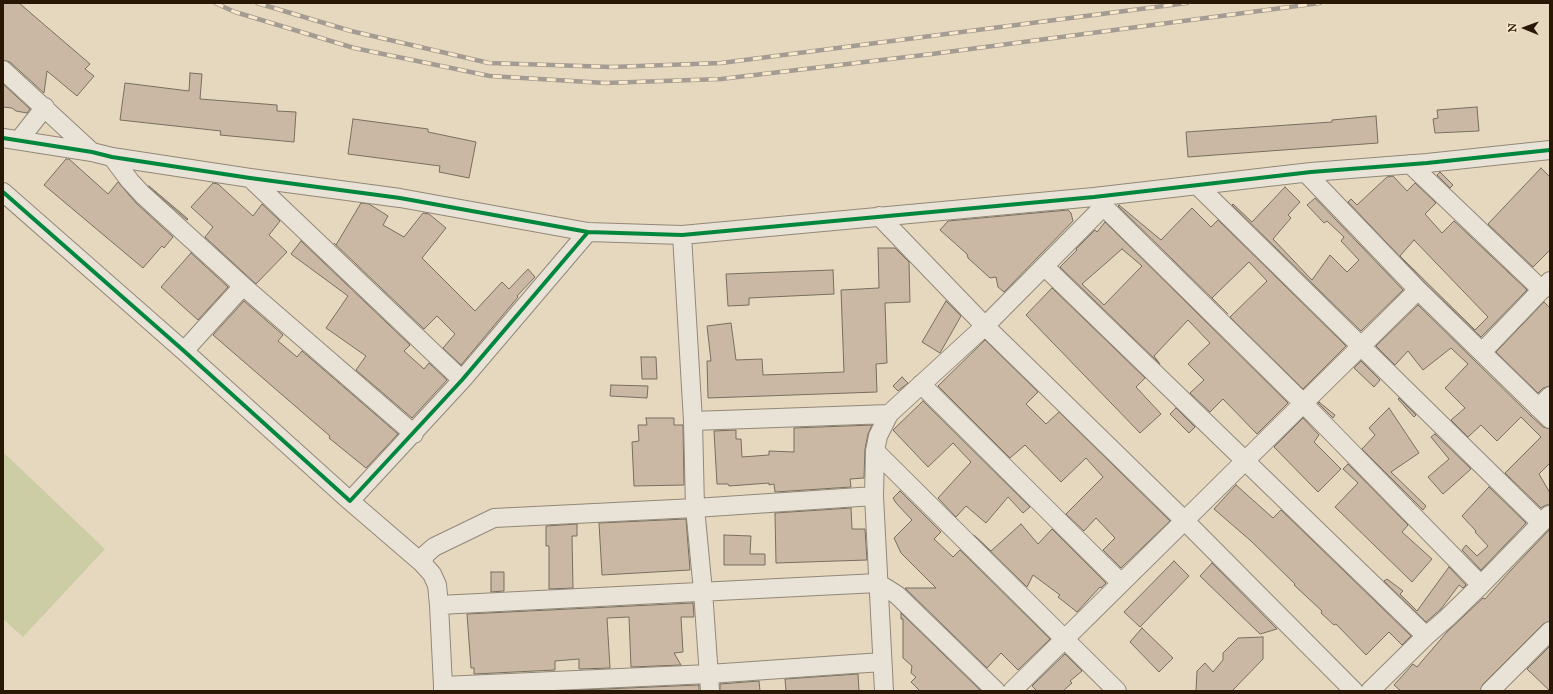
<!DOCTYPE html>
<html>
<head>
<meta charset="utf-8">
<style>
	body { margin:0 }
	#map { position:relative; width:1553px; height:694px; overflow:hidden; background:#e6d8bf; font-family:"IM FELL Great Primer",serif }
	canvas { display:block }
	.frame { position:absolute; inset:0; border:4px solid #291705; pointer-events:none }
	.north { position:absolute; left:1505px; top:8px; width:40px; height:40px; -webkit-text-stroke:3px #f9e8cb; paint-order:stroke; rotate:271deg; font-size:11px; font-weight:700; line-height:16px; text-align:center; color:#291705 }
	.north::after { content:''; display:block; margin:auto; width:14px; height:18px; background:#291705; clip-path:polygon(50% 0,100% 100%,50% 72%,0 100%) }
</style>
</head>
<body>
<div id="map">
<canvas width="1553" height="694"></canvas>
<div class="frame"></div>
<div class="north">N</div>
</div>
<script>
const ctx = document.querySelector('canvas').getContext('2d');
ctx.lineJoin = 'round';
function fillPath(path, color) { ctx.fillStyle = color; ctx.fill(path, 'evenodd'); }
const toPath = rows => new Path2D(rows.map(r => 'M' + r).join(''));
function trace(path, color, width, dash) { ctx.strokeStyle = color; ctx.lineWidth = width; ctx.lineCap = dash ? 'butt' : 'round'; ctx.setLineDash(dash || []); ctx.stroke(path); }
fillPath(toPath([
	[3,452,105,549,23,637,3,619]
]), '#cccca5');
const building = toPath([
	[3,3,19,3,90,64,85,69,94,76,77,96,47,71,44,93,10,62,3,60,3,3],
	[190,73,202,74,200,99,277,105,277,111,296,112,294,142,220,135,221,131,120,120,125,83,189,91,190,73],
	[3,84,30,109,27,113,16,111,12,108,3,107,3,84],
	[1477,107,1479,131,1435,133,1433,119,1438,118,1437,110,1477,107],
	[1376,116,1378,143,1188,157,1186,132,1332,122,1332,120,1376,116],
	[353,119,428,129,428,132,476,142,469,178,439,172,440,166,348,154,353,119],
	[66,159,69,159,108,194,118,182,136,203,173,237,164,248,162,246,143,268,44,185,66,159],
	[1541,168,1550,177,1550,250,1533,267,1488,224,1541,168],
	[1440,172,1453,185,1450,188,1437,175,1440,172],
	[1393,176,1407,191,1415,183,1436,203,1425,214,1442,233,1454,221,1527,290,1481,337,1425,283,1348,202,1351,199,1357,205,1387,177,1393,176],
	[1414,240,1488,317,1475,330,1400,256,1414,240],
	[213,183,218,184,253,216,262,204,280,221,269,235,287,252,256,284,205,237,213,227,191,207,213,183],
	[149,186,188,219,187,220,150,188,149,186],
	[1285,187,1300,202,1288,215,1291,218,1273,239,1312,280,1330,255,1347,272,1359,260,1341,241,1344,237,1327,221,1324,223,1307,205,1315,198,1403,290,1361,331,1232,205,1233,204,1252,222,1285,187],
	[361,203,369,204,388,216,383,225,404,237,423,213,429,214,446,228,422,258,475,311,502,282,509,289,528,269,535,277,517,296,518,297,461,365,443,348,455,334,437,316,424,329,334,243,336,245,361,203],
	[1119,205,1161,240,1192,208,1211,227,1218,220,1346,346,1303,389,1230,317,1267,281,1249,262,1212,298,1228,314,1118,206,1119,205],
	[1068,210,1071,213,1073,221,1004,292,998,287,996,277,990,278,968,258,967,254,940,230,948,221,1068,210],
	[1105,222,1288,403,1257,434,1223,399,1210,412,1190,393,1204,380,1188,364,1210,343,1188,320,1154,356,1160,364,1060,267,1077,250,1076,249,1095,230,1097,232,1105,222],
	[1122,249,1142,266,1104,305,1082,284,1122,249],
	[301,241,410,345,404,351,424,369,429,363,447,380,412,418,356,370,366,356,326,328,348,296,291,254,301,241],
	[878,248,895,248,909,262,910,302,885,303,887,363,876,364,877,392,708,398,707,361,711,361,707,326,731,323,736,360,762,359,763,375,844,372,841,290,879,288,878,248],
	[191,253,228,287,198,320,161,287,191,253],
	[833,270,834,294,749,298,749,305,728,306,726,274,833,270],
	[1052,288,1145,378,1136,387,1161,414,1140,433,1026,315,1052,288],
	[244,301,283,335,278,341,297,357,302,351,398,434,366,468,329,438,330,436,309,418,213,335,244,301],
	[946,301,961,316,940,353,922,342,946,301],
	[1544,302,1550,308,1550,386,1543,388,1538,393,1496,352,1544,302],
	[1418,305,1531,416,1543,427,1550,429,1550,463,1539,474,1550,493,1550,505,1546,505,1541,508,1505,473,1541,437,1521,417,1497,441,1481,425,1468,437,1451,420,1465,408,1445,388,1468,364,1451,348,1423,370,1408,351,1395,365,1376,346,1418,305],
	[985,340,1038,392,1026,404,1046,424,1059,412,1170,521,1121,568,1103,550,1115,538,1096,518,1084,531,1066,514,1103,477,1086,458,1061,482,1025,445,1010,458,938,386,985,340],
	[641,357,656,357,657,379,642,379,641,357],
	[1361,361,1380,380,1374,387,1354,368,1361,361],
	[902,377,908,383,898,391,893,386,902,377],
	[611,385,648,386,647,398,610,396,611,385],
	[1399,398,1416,415,1414,417,1398,399,1399,398],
	[923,401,1030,507,1023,513,1008,497,986,523,966,506,956,517,938,498,971,462,953,443,928,467,893,430,923,401],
	[1319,402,1335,415,1333,418,1318,403,1319,402],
	[1176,408,1195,427,1189,433,1170,414,1176,408],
	[1389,408,1419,453,1391,472,1426,506,1423,510,1362,449,1375,435,1369,428,1389,408],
	[646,418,674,418,674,425,683,425,684,485,634,486,632,442,639,441,638,425,647,425,646,418],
	[1303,418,1319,435,1314,442,1341,469,1318,492,1274,447,1303,418],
	[872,425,868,434,865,449,864,478,850,479,851,487,775,492,774,484,769,485,769,483,729,486,728,484,717,484,714,431,736,430,736,439,741,439,742,457,769,455,769,451,794,452,794,428,872,425],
	[1435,434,1471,469,1443,494,1428,477,1449,459,1431,437,1435,434],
	[1348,464,1408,525,1402,532,1432,559,1412,582,1335,507,1358,483,1343,469,1348,464],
	[1236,485,1273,518,1281,510,1411,636,1402,645,1389,632,1366,655,1336,624,1334,625,1321,613,1322,611,1294,585,1295,584,1251,541,1214,509,1236,485],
	[1489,487,1526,523,1481,570,1462,550,1466,545,1477,556,1488,546,1475,532,1476,531,1462,516,1489,487],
	[900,491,941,532,934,539,953,557,960,550,1050,639,1018,670,1001,653,987,668,905,588,936,588,901,553,894,538,912,520,896,503,893,498,900,491],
	[851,508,852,529,865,529,867,560,776,563,775,513,851,508],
	[686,519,690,570,602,575,599,523,686,519],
	[577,524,577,536,572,536,573,588,549,589,549,546,546,546,546,526,577,524],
	[1021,524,1038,544,1052,529,1106,583,1101,588,1100,587,1077,612,1058,597,1060,595,1033,575,1027,587,974,535,991,551,1021,524],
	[1550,529,1550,621,1543,624,1483,684,1480,691,1401,691,1394,685,1413,664,1417,667,1447,632,1483,598,1485,599,1512,569,1550,529],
	[724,535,751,536,750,554,765,554,765,565,724,565,724,535],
	[1174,561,1189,576,1140,627,1124,612,1174,561],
	[1212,563,1277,629,1260,634,1200,576,1212,563],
	[1449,567,1466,585,1463,588,1459,585,1441,609,1426,622,1384,581,1387,579,1403,591,1400,594,1417,611,1449,567],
	[491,572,504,572,504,591,491,592,491,572],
	[693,603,694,617,681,617,683,652,674,653,681,665,631,667,629,617,607,618,610,668,579,669,579,659,555,661,555,670,474,674,474,668,471,668,467,614,693,603],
	[901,613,981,691,920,691,911,682,916,677,911,673,912,666,903,658,903,619,901,619,901,613],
	[1142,628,1173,658,1159,672,1130,642,1142,628],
	[1263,637,1263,659,1232,691,1196,691,1197,671,1205,663,1213,672,1223,660,1223,653,1238,638,1263,637],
	[1550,646,1550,691,1527,669,1550,646],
	[1065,654,1082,671,1070,681,1072,683,1063,691,1037,691,1032,686,1065,654],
	[858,674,859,691,786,691,785,679,858,674],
	[759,681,760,691,720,691,720,684,759,681],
	[699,685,699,691,580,690,699,685]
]);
fillPath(building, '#cab8a5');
trace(building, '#776e5f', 1);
const minor = toPath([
	[3,70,92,152],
	[3,138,92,152,112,157,250,178,400,198,588,232,682,235,1094,197,1311,172,1427,163,1550,150],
	[19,140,45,107],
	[112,157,130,181,143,195,243,286,414,434],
	[1410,164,1542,290],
	[1306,173,1418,290,1550,419],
	[250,178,462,380],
	[1198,186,1541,523],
	[3,192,184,351,350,501,462,380,588,232],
	[1096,199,1303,403,1481,585],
	[879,216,985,326,1185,521,1354,691],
	[682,235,693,421,695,508,703,591,710,691],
	[1045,267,1426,636],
	[184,351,243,286],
	[1482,352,1550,281],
	[921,384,1121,583],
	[1538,408,1550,396],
	[693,421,889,414],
	[875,451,1117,691],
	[350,501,422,563],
	[439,605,437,585,432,574,422,563,426,554,434,547,494,518,695,508,874,496],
	[443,686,439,605,878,583,897,595,996,691],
	[443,691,443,686,709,674,882,662],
	[884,691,874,496,875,451,878,436,889,414,985,326,1103,207],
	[1012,691,1418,290],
	[1370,691,1426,636,1447,618,1481,585,1549,515],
	[1490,691,1550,631]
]);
trace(minor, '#928878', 20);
trace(minor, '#e9e2d6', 18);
const rail = toPath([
	[215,3,235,12,354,48,490,76,605,83,721,79,932,54,1320,3],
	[257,3,351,31,489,63,612,67,721,63,1187,3]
]);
trace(rail, '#a49c92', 4.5);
trace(rail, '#f9e8cb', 3, [9]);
trace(toPath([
	[3,138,92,152,112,157,250,178,400,198,588,232,682,235,1094,197,1311,172,1427,163,1550,150],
	[3,192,184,351,350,501,462,380,588,232]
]), '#00873e', 4);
</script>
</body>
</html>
